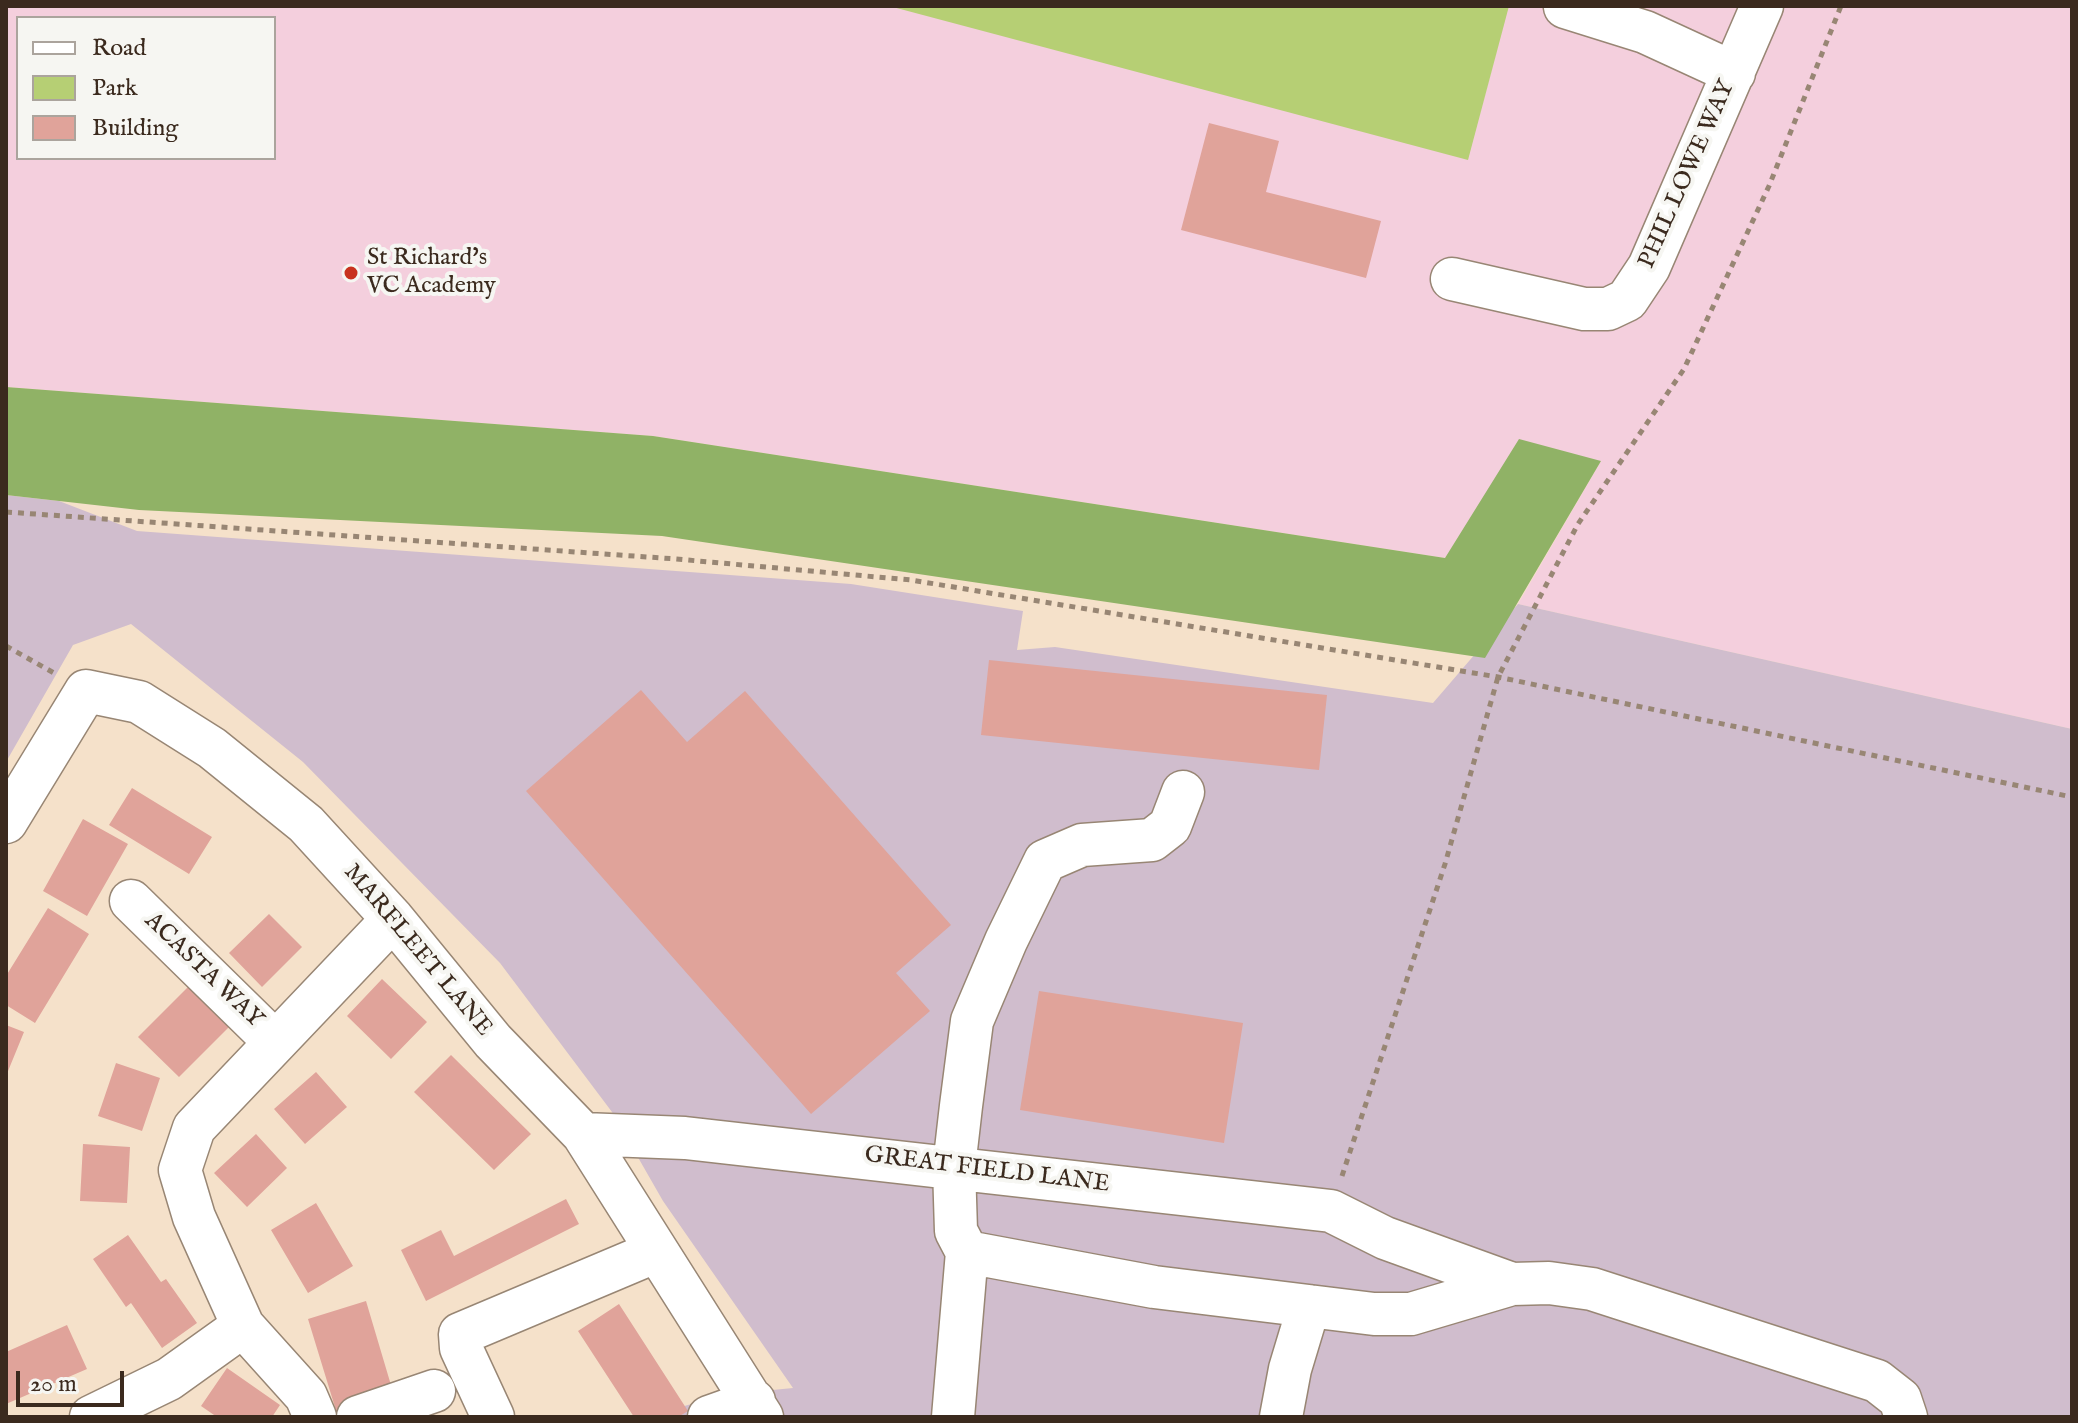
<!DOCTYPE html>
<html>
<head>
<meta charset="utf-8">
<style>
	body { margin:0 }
	#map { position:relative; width:2078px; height:1423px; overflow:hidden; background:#f5e1ca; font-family:"IM FELL English",serif }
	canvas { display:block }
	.frame { position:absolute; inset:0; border:8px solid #3b2a1e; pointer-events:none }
	.legend { position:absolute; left:16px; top:16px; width:260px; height:144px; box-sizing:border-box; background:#f6f6f2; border:2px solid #aba49d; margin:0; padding:10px 14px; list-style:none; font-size:24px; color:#3b2a1e }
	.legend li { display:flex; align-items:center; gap:16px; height:40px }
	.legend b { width:40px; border:2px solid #aba49d }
	.scale { position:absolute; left:16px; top:1371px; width:108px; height:36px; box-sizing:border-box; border:4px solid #3b2a1e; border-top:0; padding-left:10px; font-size:24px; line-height:28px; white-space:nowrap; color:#3b2a1e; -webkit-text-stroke:6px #f6f6f2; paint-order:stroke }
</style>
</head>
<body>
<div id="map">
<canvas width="2078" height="1423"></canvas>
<div class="frame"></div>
<ul class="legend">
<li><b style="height:10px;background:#fff"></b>Road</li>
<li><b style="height:22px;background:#b6cf74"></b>Park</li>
<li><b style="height:22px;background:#e0a39a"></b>Building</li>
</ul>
<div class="scale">20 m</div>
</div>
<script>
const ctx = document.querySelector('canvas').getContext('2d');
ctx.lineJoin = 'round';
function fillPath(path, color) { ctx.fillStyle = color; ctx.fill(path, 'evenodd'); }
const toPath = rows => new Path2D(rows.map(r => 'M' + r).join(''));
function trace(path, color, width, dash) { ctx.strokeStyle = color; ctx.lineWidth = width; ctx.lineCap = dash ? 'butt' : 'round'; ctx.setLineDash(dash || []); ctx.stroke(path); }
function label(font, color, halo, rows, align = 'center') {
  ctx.font = font + ' "IM FELL English",serif'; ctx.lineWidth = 8; ctx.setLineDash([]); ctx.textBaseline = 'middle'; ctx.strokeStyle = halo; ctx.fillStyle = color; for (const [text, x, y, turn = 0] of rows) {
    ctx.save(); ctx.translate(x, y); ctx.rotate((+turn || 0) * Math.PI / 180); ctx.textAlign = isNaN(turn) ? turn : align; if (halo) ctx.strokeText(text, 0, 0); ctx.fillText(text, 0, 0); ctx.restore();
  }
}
fillPath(toPath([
	[6,6,2072,6,2072,729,1518,604,1601,461,1445,558,653,436,6,387],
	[18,18,274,18,274,158,18,158]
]), '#f4cfdd');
fillPath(toPath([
	[6,495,59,501,137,531,851,584,1023,611,1017,650,1055,647,1433,703,1518,604,2072,729,2072,1417,647,1417,722,1395,793,1388,663,1201,612,1112,500,963,303,762,131,624,73,645,6,762]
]), '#d0bdcd');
fillPath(toPath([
	[889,6,1509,6,1468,160]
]), '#b6cf74');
fillPath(toPath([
	[6,387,653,436,1445,558,1519,439,1601,461,1485,658,662,536,139,510,6,495]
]), '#90b266');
fillPath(toPath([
	[1209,123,1279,141,1266,192,1381,221,1366,278,1181,230],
	[989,660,1327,695,1319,770,981,735],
	[641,690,687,742,745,691,951,925,896,973,930,1011,811,1114,526,791],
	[132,788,212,837,189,874,109,825],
	[83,819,128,844,87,916,43,891],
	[48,908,89,934,35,1023,6,1005,6,976],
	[269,914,302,947,262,987,229,953],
	[382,979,427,1022,391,1059,347,1016],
	[192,983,233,1023,179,1077,138,1037],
	[1039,991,1243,1023,1224,1143,1020,1110],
	[6,1025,24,1032,6,1076],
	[451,1055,531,1134,494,1170,414,1092],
	[116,1063,160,1078,142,1131,98,1116],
	[316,1072,347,1107,305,1144,274,1109],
	[256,1134,287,1168,247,1207,214,1173],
	[83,1144,130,1147,127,1203,80,1201],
	[566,1199,579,1224,426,1301,401,1250,441,1230,454,1256],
	[316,1203,353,1266,308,1293,271,1230],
	[128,1235,161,1282,166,1279,197,1323,162,1348,131,1303,126,1307,93,1259],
	[366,1301,396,1402,338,1417,308,1319],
	[619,1304,688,1411,678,1417,634,1417,578,1331],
	[67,1325,87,1369,6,1404,6,1352],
	[227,1368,280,1405,272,1417,217,1417,201,1406]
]), '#e0a39a');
const minor = toPath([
	[1565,7,1645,32,1734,73],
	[1452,279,1584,309,1608,309,1627,300,1649,267,1762,6],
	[1183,792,1170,826,1152,840,1082,845,1045,861,1006,941,972,1021,961,1106,954,1167,956,1231,967,1252,1154,1287,1374,1314,1411,1314,1512,1284,1549,1283,1592,1289,1877,1381,1900,1399,1906,1417],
	[6,822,86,691,139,702,212,748,306,824,393,919,493,1041,583,1134,762,1417],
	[131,901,275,1042],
	[583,1134,685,1138,1331,1211,1385,1238,1512,1284],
	[243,1326,306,1396,315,1417],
	[91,1417,169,1379,243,1326,194,1217,180,1170,194,1128,393,919],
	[358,1417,434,1391],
	[493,1417,461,1348,460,1334,657,1251],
	[709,1417,754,1401],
	[953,1417,967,1252],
	[1281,1417,1290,1369,1309,1306]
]);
trace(minor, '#988674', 45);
trace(toPath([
	[6,512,676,559,911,580,1498,677,2072,797],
	[6,646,54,673],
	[1342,1176,1445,864,1498,677,1578,524,1684,369,1769,186,1841,6]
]), '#988674', 5, [6, 6]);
trace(minor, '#fff', 42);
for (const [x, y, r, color] of [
	[351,273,8,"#c8321e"]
]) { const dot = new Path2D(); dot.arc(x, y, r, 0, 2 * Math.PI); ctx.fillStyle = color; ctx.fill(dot); trace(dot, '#f6f6f2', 3); }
label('24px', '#3b2a1e', '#f6f6f2', [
	["PHIL LOWE WAY",1688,175,-66],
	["MARFLEET LANE",417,951,50],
	["ACASTA WAY",203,971,44],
	["GREAT FIELD LANE",987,1171,7]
]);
label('24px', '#3b2a1e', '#f6f6f2', [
	["St Richard's",367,259],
	["VC Academy",367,287]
], 'left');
</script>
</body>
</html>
